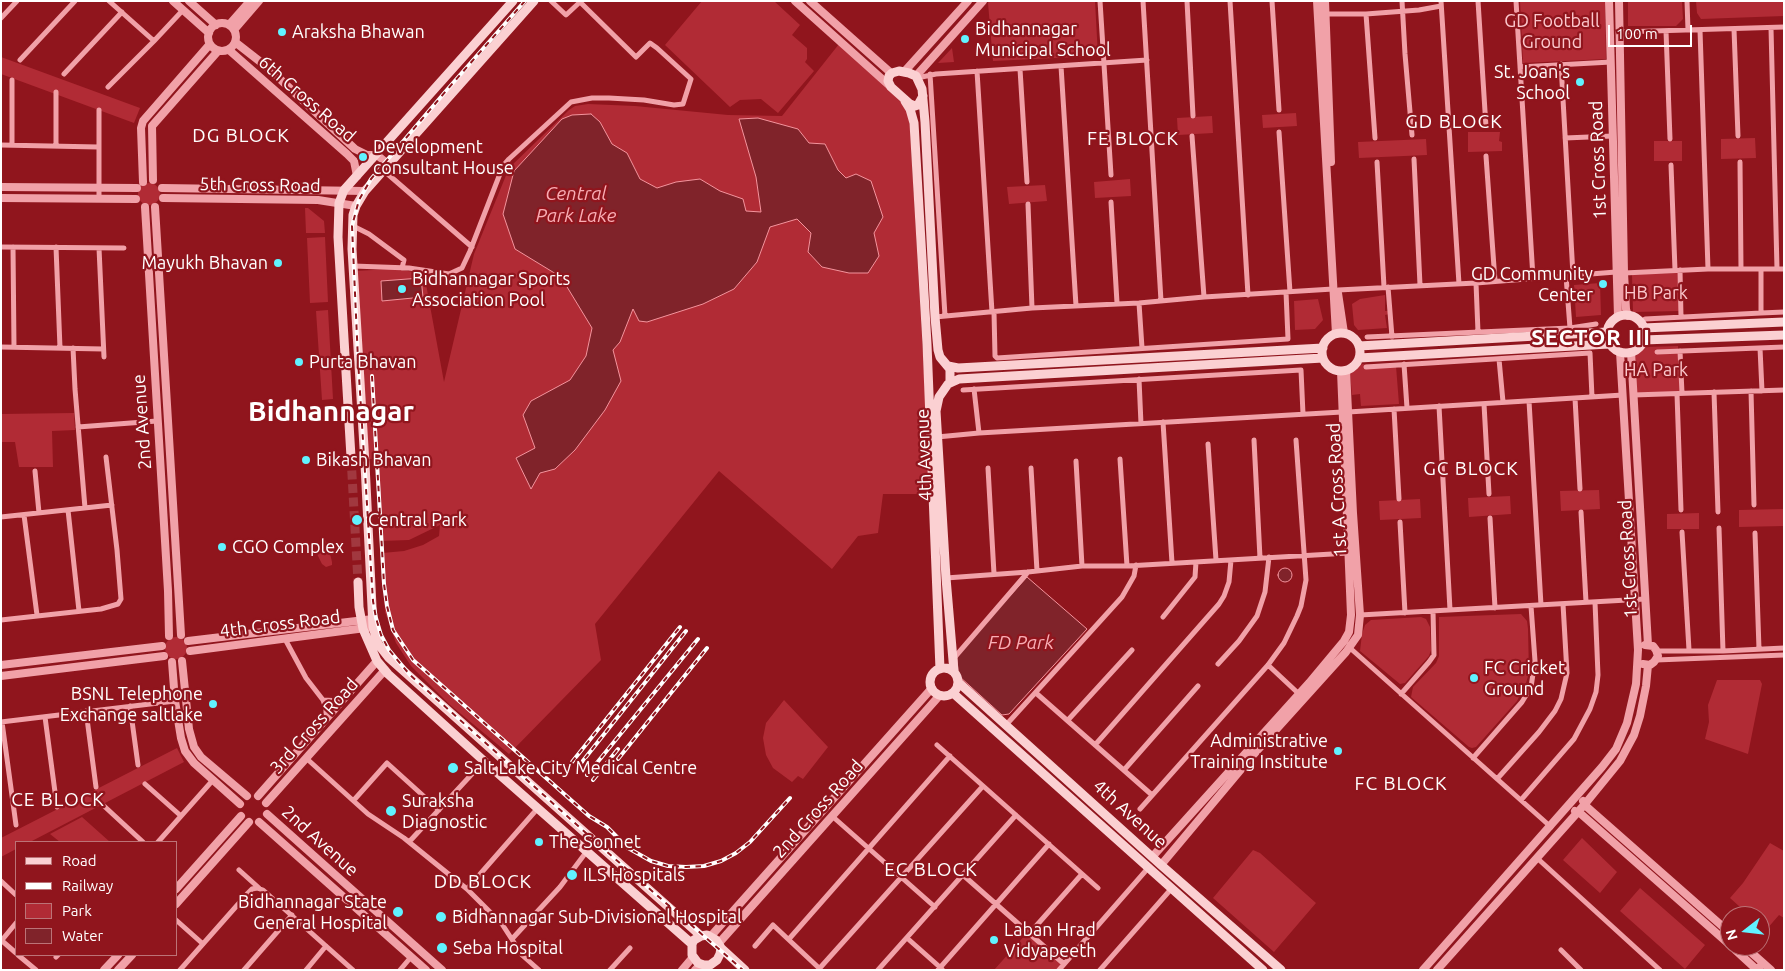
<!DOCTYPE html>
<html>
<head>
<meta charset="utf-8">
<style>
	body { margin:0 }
	#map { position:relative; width:1785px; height:971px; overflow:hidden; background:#90151d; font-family:Ubuntu,sans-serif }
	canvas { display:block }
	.frame { position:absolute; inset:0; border:2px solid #fff; pointer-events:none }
	.legend { position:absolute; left:15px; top:841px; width:162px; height:115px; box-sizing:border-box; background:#90151d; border:1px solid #bc7377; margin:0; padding:6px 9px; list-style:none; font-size:15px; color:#fff }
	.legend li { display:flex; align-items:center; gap:10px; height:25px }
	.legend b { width:25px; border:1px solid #bc7377 }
	.north { position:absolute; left:1720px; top:906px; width:50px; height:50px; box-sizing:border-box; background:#90151d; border:1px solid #bc7377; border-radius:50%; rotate:254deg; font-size:14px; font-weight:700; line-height:20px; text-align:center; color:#fff }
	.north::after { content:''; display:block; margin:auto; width:18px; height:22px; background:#61f2ff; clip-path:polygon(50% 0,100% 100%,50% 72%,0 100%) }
	.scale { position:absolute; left:1608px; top:25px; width:84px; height:22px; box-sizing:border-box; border:2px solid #fff; border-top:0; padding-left:6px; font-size:15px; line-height:18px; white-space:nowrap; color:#fff; -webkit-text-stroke:4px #90151d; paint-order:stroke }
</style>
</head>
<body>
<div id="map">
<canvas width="1785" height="971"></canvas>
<div class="frame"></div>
<ul class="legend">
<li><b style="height:6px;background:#fbd0d2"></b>Road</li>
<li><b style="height:6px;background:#fff"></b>Railway</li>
<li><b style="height:14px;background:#b12b35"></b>Park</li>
<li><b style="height:14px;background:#80232a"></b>Water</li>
</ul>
<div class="north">N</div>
<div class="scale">100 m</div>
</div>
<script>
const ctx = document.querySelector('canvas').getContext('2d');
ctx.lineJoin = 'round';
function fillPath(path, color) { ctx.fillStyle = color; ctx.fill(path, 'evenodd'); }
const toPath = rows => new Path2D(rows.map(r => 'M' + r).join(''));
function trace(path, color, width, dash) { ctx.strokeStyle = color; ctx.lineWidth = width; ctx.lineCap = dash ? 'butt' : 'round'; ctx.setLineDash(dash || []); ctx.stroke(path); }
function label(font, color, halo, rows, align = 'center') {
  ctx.font = font + ' Ubuntu,sans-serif'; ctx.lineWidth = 4.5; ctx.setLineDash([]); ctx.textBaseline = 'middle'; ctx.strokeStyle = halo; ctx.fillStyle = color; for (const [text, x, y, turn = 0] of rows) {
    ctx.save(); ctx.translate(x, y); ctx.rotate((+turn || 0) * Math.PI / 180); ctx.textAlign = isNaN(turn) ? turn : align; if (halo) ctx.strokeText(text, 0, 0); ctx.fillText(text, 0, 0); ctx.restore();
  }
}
fillPath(toPath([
	[702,1,774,1,800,25,792,35,807,48,807,59,805,62,814,71,778,113,761,99,740,100,730,107,665,45],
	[989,1,1095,1,1098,56,993,61,988,3],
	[1520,1,1605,1,1606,59,1523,63],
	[1628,1,1682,1,1683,19,1676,26,1628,26],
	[1696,1,1784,1,1784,16,1701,19,1697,13],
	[839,44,902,101,909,112,931,494,883,494,878,533,858,536,832,569,719,471,595,624,601,660,509,754,449,704,411,666,396,643,385,612,382,553,404,551,423,545,439,536,440,525,409,540,380,541,375,459,369,459,355,271,391,269,424,273,444,382,474,254,509,168,569,110,575,106,588,104,635,106,728,115,782,116],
	[952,48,954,62,938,63],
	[1,57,140,108,134,123,1,74],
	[1296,113,1297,126,1263,128,1262,115],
	[1212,116,1213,133,1178,135,1177,118],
	[1468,132,1500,132,1499,141,1502,142,1502,151,1468,152],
	[1755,138,1756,158,1721,159,1721,139],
	[1426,139,1427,155,1359,158,1358,142],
	[1654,141,1682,141,1682,161,1654,161],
	[1130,179,1131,196,1095,198,1094,182],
	'138 194a11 11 0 1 1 22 0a11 11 0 1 1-22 0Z',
	[1045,185,1047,201,1009,204,1007,187],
	[305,208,308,208,324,221,325,233,306,233],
	[325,237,328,302,310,303,307,238],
	[1679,273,1680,311,1633,312,1632,274],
	[1600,283,1601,315,1576,317,1574,285],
	[1385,295,1385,311,1389,311,1390,314,1385,315,1387,328,1358,330,1354,325,1352,304,1360,299],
	[1318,299,1323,320,1315,329,1295,330,1294,301],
	[328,310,333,399,322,400,316,311],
	[1678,346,1680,392,1635,393,1633,355,1646,347],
	[1362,364,1396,366,1399,404,1361,406,1360,394,1352,395,1350,373],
	[74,413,75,430,52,431,53,467,19,467,15,442,1,442,1,414],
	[1599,490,1600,509,1561,511,1560,491],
	[1510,496,1511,514,1469,517,1468,498],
	[1420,499,1421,518,1380,520,1379,501],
	[1784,509,1784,526,1739,527,1739,510],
	[1699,513,1699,529,1667,529,1667,514],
	[322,540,325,540,328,545,332,562,332,565,326,567,322,564,317,554,317,547],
	[1521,614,1527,621,1528,629,1529,673,1526,683,1517,701,1476,747,1472,748,1469,747,1411,697,1413,687,1436,663,1439,656,1439,617],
	[1421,617,1426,619,1430,627,1431,650,1429,656,1405,683,1400,684,1360,651,1362,634,1365,625,1371,620],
	'165 648a11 11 0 1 1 22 0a11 11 0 1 1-22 0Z',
	[1717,680,1760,680,1762,684,1748,754,1705,739,1709,722,1708,705],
	[784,700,828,747,803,779,798,776,792,782,773,768,766,755,763,738,766,723],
	[177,748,184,762,30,842,16,842,16,849,1,857,1,838],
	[82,817,110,842,60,842,50,834],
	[1582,838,1617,872,1600,893,1563,860],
	[1770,843,1784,851,1784,918,1779,915,1766,930,1760,925,1760,916,1750,916,1730,898,1743,883],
	[1253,850,1260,853,1316,903,1274,952,1213,898],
	[1640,888,1705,945,1685,969,1620,911],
	[1027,933,1062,964,1056,970,994,970]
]), '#b12b35');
const water = toPath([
	[591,114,600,122,612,144,627,153,640,179,657,188,676,182,700,179,720,191,743,199,746,211,761,212,756,177,739,119,758,118,798,129,809,143,825,144,838,170,846,178,856,174,871,181,883,217,874,233,879,256,868,273,849,273,822,267,808,252,811,233,797,219,770,227,757,262,734,289,703,304,647,322,639,321,633,309,620,342,613,350,621,381,605,410,575,450,555,469,540,473,531,489,516,458,535,448,523,415,531,401,570,380,586,356,592,328,561,277,515,249,503,214,514,171,562,119,572,115,591,114],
	[421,278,423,297,382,301,381,281,421,278],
	'1278 575a7 7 0 1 1 14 0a7 7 0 1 1-14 0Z',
	[1027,577,1087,629,1009,714,1002,715,960,677,958,671,957,658,958,653,1027,577]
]);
fillPath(water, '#80232a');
trace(water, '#f4949d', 1);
trace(toPath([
	[351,457,358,582]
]), '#a1383f', 9, [9, 4.5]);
trace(toPath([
	[109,1,154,41],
	[1100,1,1111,175],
	[1143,1,1161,301],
	[1187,1,1193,116],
	[1230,1,1248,295],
	[1272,1,1279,110],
	[1402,1,1405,54,1412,135],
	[1441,1,1459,284],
	[1478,1,1486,127],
	[1516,1,1533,278],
	[1687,1,1688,30],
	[1326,14,1366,14,1419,10,1441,6],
	[1366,14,1375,138],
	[1,18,17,1],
	[1771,28,1777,269],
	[1734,29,1738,136],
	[1700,30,1708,269],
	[1666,31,1670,139],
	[1620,32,1784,27],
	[20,60,75,1],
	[1561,64,1573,275],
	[1061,66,1076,306],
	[1520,67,1611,62],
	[1020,69,1027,182],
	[977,71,992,312],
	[64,74,122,12],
	[930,74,945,316],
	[917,78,936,74,1147,60],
	[12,80,12,145],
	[108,87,154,41,183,10],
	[1279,132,1290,292],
	[1192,136,1204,297],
	[1565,138,1613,136],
	[1,145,98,147],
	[56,146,56,92],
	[1486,156,1495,281],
	[1414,159,1420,285],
	[1377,162,1384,287],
	[1740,162,1741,269],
	[1671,165,1675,270],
	[383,170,472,247],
	[99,198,99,110],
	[1111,202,1117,303],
	[1028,204,1032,308],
	[353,226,369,234,404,260,402,268],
	[1,247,124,248],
	[13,247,14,347],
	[56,247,60,348],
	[99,248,104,357],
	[353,266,409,268,449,274,462,268,470,251,503,166,509,159,571,102,592,98,609,98,644,100,674,105,683,104,691,79,657,48,650,43,636,57,580,2,566,15,551,1],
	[1761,269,1761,313,1784,312],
	[1680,270,1681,317],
	[1624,273,1708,269,1784,269],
	[1566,276,1570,328],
	[1476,283,1478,332],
	[1388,287,1392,337],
	[1338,290,1476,283,1616,272],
	[1139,303,1142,348],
	[994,312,995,356,997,358,1288,339,1286,292],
	[935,317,1032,308,1139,303,1204,297,1333,289],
	[1645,319,1761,313],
	[1367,337,1570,328,1596,324],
	[1,347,103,349],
	[73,348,75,389,85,508],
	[1760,348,1762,391],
	[1680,351,1682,393],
	[1657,352,1784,347],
	[1499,359,1503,402],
	[1404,364,1407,408],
	[1366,367,1590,353,1592,397],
	[1139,379,1141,424],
	[974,389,979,433],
	[963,390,1301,370,1303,414],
	[1751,391,1754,505],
	[1714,392,1718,512],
	[1677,394,1681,510],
	[1633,395,1784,390],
	[1575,398,1580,489],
	[1529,401,1541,605],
	[1484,404,1489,494],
	[1439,406,1450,610],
	[1394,409,1399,499],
	[1348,412,1623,395],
	[1163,422,1172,563],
	[78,427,157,421],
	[937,437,979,433,1342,412],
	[1254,440,1260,558],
	[1208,444,1216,560],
	[1120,459,1127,566],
	[1076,461,1082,566],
	[988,468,994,574],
	[1031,468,1037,571],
	[35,471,39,513],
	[68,510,79,611],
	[1581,512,1586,602],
	[24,515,37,615],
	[1,517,112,505],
	[1490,518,1495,608],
	[1400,522,1405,613],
	[1719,528,1723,651],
	[1682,532,1689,650],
	[1755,533,1759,649],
	[946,578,1028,572,1082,566,1127,566,1349,553],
	[1360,615,1645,599],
	[1163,617,1195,577,1196,562],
	[1,620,101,609,118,604,121,599,117,550,106,457],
	[285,639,306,678,323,700,326,709,326,719],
	[1350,648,1551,827],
	[1656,651,1723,651,1784,648],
	[954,658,1028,572],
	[1656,660,1784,655],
	[1218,664,1239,641,1257,616,1265,592,1269,557],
	[1268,665,1299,694],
	[1036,693,1152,795],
	[1401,694,1429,662,1434,655,1433,611],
	[323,700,342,701],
	[130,706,138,765],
	[86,711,96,787],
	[45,717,57,807],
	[1068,720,1132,650],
	[1,722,175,701],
	[2,722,16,825],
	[1006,725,1122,597,1134,576,1136,565],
	[937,745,1098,888],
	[1095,745,1219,604,1224,596,1229,582,1231,560],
	[306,758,368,814,404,838,467,889,502,924,522,955,539,970],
	[1473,758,1522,702,1531,687,1535,661,1531,606],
	[1124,770,1198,686],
	[1497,779,1539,732,1555,711,1561,699,1567,673,1563,604],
	[145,784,181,816],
	[354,800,387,763,439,810],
	[1521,800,1574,739,1590,709,1596,692,1598,675,1595,602],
	[104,806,143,842],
	[1140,809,1268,665,1284,643,1297,616,1301,606,1306,580,1296,440],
	[832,816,935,907],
	[158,842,213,780],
	[409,842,484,761],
	[1537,858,1660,970],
	[239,870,259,888],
	[963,875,1064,964],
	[1,881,16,895],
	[467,889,538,808],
	[176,920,203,944],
	[1029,934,1082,874],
	[907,938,942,969],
	[512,939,560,887,587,851],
	[789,939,950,756],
	[1,940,16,953],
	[2,940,16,923],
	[755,946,773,925,820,969],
	[1561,950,1581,970],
	[18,955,36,970],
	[56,957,58,955],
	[819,969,983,786],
	[180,970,248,893,252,889,257,888,263,890,353,970],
	[244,970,292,915],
	[306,970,326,946],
	[400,970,411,957],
	[610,970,630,948],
	[878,970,1016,815],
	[938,970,1049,844],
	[1059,970,1149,867],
	[1100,970,1172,888]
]), '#f1a1a8', 5);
trace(toPath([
	[173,1,209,33],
	[189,1,216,25],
	[795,1,891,87],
	[810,1,891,73],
	[1317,1,1336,334],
	[1325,1,1331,162],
	[1609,1,1618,317],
	[1619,1,1624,273,1626,309,1628,316],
	'208 37a14 14 0 1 1 28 0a14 14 0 1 1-28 0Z',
	[229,25,250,1],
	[234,30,259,1],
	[235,42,267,67,355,149,367,155,377,155,389,165],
	[229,50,347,154,354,161,357,176],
	[904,72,968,1],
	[916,76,983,1],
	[153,180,152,126,218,51],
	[143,182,141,128,143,121,210,44],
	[1,187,137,188],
	[162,188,365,191],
	[1,198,136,199],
	[163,198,318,200,356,206],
	[145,207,168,591,169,636],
	[155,207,181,635],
	[1338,293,1344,333],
	[1631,352,1648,645],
	[188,641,373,619],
	[190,651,373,627],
	[182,661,189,729,194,747,201,757,247,796],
	[172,662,175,701,181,738,185,751,194,763,240,804],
	[1643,664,1650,665,1654,662,1658,656,1656,650,1653,646,1645,645],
	[1,665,162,646],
	[1,676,164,656],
	[258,796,377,661],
	[1583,801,1587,807,1730,933],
	[266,803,385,670],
	[1575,811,1581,814,1730,945],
	[267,814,442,970],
	[259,822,426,970],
	[1153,856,1309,683,1344,641,1349,632,1351,615,1341,371],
	[1161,865,1254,754,1346,652,1358,635,1360,615,1353,513,1346,370],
	[176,889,241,816],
	[176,904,249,822],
	[711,936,932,688],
	[719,943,940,695],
	[1731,946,1757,970,1763,963],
	[1744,946,1771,970],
	[104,970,118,955],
	[118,970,132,955],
	[682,970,693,957],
	[695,970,701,964],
	[1423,970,1602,767,1616,749,1627,723,1636,684,1638,650,1620,352],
	[1437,970,1585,804,1620,761,1634,735,1640,716,1646,686,1648,665]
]), '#f1a1a8', 8);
trace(toPath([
	[534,1,365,191,356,206,353,215,352,249,365,464,373,627,378,644,389,658,701,936],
	[923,96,918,105,915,106,910,104,891,87,888,81,889,76,892,73,899,71,909,73,916,76,922,89,925,122,935,317,938,350,940,357,950,369,950,383],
	[905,101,910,109,914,123,927,344,940,669],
	'1607 334a19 19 0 1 1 38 0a19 19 0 1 1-38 0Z',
	[1643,328,1784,322],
	'1322 352a19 19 0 1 1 38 0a19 19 0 1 1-38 0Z',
	[1643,340,1784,335],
	[1359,346,1607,332],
	[1359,358,1609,344],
	[948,366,958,368,1323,348],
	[351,457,338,237,339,203,344,190,513,1],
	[358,582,359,607,363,629,377,661,388,674,484,761,692,944],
	'930 682a14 14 0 1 1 28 0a14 14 0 1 1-28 0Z',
	[954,672,946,578,936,411,939,397,948,384,959,379,1323,358],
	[958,682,1161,865,1281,970],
	[953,693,1263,970],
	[721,948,720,954,717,960,710,965,704,965,698,963,692,955,692,944,694,940,701,936,707,935,716,940,721,948,745,970]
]), '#fbd0d2', 9);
const rail = toPath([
	[525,1,446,91,371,179,359,200,352,226,358,360,373,601,376,618,381,635,389,650,410,675,606,851,743,970],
	[372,376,384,584,387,606,393,630,413,660,589,816,607,827,628,848,651,861,668,866,686,867,704,866,721,861,736,853,750,842,790,798],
	[618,759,707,648],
	[572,762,680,627],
	[578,767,686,631],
	[587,775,698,639],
	[593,780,618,749]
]);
trace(rail, '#fff', 4);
trace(rail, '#90151d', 2, [5.5]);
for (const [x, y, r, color] of [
	[282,32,5,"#61f2ff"],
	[965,39,5,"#61f2ff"],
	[1580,82,5,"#61f2ff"],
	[363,157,5,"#61f2ff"],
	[278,263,5,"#61f2ff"],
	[1603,284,5,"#61f2ff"],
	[402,289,5,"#61f2ff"],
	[299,362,5,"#61f2ff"],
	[306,460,5,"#61f2ff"],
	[357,520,6,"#61f2ff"],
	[222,547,5,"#61f2ff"],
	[1474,678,5,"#61f2ff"],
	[213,704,5,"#61f2ff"],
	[1338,751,5,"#61f2ff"],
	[453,768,6,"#61f2ff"],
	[391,811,6,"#61f2ff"],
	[539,842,5,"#61f2ff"],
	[572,875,6,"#61f2ff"],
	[398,912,6,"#61f2ff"],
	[441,917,6,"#61f2ff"],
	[994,940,5,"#61f2ff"],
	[442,948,6,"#61f2ff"]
]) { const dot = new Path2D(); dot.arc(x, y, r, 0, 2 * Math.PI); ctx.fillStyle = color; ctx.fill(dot); trace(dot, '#90151d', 2); }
label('18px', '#fcc8cd', '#90151d', [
	["GD Football",1552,21],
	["Ground",1552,42],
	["HB Park",1656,293],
	["HA Park",1656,370]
]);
label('18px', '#fff', '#90151d', [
	["Bidhannagar",975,29],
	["Municipal School",975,50],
	["Araksha Bhawan",292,32],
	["St. Joan's",1570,72,"right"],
	["School",1570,93,"right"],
	["Development",373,147],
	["consultant House",373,168],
	["Mayukh Bhavan",268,263,"right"],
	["GD Community",1593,274,"right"],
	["Center",1593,295,"right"],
	["Bidhannagar Sports",412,279],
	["Association Pool",412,300],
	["Purta Bhavan",309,362],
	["Bikash Bhavan",316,460],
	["Central Park",368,520],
	["CGO Complex",232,547],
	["FC Cricket",1484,668],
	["Ground",1484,689],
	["BSNL Telephone",203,694,"right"],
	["Exchange saltlake",203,715,"right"],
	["Administrative",1328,741,"right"],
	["Training Institute",1328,762,"right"],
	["Salt Lake City Medical Centre",464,768],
	["Suraksha",402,801],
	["Diagnostic",402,822],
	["The Sonnet",549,842],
	["ILS Hospitals",583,875],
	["Bidhannagar State",387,902,"right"],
	["General Hospital",387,923,"right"],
	["Bidhannagar Sub-Divisional Hospital",452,917],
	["Laban Hrad",1004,930],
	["Vidyapeeth",1004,951],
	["Seba Hospital",453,948]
], 'left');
label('18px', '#fff', '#90151d', [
	["6th Cross Road",307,99,41],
	["1st Cross Road",1598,160,-92],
	["5th Cross Road",260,185,1],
	["2nd Avenue",142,422,-94],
	["4th Avenue",924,455,-92],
	["1st A Cross Road",1337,490,-93],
	["1st Cross Road",1628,559,-93],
	["4th Cross Road",280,624,-7],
	["3rd Cross Road",314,726,-48],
	["2nd Cross Road",818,809,-48],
	["4th Avenue",1130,814,42],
	["2nd Avenue",320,841,42]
]);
ctx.letterSpacing = '1px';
label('19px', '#fff', '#90151d', [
	["GD BLOCK",1454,122],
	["DG BLOCK",241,136],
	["FE BLOCK",1133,139],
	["GC BLOCK",1471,469],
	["FC BLOCK",1401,784],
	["CE BLOCK",58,800],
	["EC BLOCK",931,870],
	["DD BLOCK",483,882]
]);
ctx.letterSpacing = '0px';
label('italic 19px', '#f8adb4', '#90151d', [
	["Central",576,194],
	["Park Lake",576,216],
	["FD Park",1021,643]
]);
ctx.letterSpacing = '1px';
label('bold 22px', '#fff', '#90151d', [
	["SECTOR III",1591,338]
]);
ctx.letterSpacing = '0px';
label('bold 28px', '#fff', '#90151d', [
	["Bidhannagar",331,412]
]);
</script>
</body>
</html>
